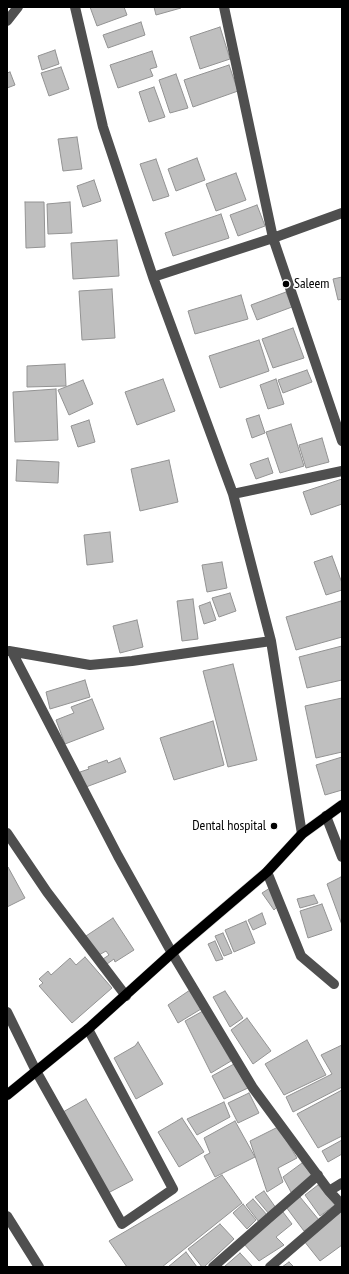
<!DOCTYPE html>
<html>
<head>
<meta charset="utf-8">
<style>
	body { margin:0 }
	#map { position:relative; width:349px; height:1274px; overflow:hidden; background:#fff; font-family:"PT Sans Narrow",sans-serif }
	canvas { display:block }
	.frame { position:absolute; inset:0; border:8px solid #000; pointer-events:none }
</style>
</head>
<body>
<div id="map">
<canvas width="349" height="1274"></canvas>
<div class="frame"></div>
</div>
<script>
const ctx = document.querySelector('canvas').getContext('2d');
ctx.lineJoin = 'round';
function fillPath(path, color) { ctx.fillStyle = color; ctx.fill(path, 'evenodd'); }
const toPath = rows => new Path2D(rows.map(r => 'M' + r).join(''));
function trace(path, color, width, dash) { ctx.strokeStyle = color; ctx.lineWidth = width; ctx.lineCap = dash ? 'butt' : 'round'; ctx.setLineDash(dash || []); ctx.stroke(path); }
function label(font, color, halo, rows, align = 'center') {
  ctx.font = font + ' "PT Sans Narrow",sans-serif'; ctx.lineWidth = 3; ctx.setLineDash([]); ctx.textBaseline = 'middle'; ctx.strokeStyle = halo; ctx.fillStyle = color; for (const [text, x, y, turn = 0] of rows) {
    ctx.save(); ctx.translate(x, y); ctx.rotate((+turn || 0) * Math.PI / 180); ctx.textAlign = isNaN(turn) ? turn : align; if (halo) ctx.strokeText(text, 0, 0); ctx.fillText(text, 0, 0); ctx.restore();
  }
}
const building = toPath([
	[90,7,124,7,127,15,97,26,90,7],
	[154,7,180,7,181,8,156,15,154,7],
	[141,22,145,35,108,48,103,35,141,22],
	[220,27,230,59,200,69,190,37,220,27],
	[55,50,59,64,42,70,38,56,55,50],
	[152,51,157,67,150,69,153,76,118,88,110,65,152,51],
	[229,65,238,91,193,107,184,80,229,65],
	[61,67,69,89,49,96,41,73,61,67],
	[10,72,15,85,7,88,7,73,10,72],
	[176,74,188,108,170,113,159,80,176,74],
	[154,87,165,117,149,122,139,92,154,87],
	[77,137,82,169,63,171,58,139,77,137],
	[197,158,205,180,176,191,168,169,197,158],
	[156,159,169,196,153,201,140,164,156,159],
	[236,173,246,200,216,211,206,184,236,173],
	[94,180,101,201,83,207,77,186,94,180],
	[25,202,44,202,45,247,26,248,25,202],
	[70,202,72,233,48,234,47,204,70,202],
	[257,205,265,226,238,236,230,215,257,205],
	[221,214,229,238,173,256,165,233,221,214],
	[117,240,119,276,73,279,71,243,117,240],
	[342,277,342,299,338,300,333,279,342,277],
	[112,289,115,338,82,340,79,291,112,289],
	[286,292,292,307,257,320,251,305,286,292],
	[241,295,248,319,195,334,188,311,241,295],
	[293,328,304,358,273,368,262,339,293,328],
	[259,340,269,371,220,388,209,356,259,340],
	[65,364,66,386,27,387,27,366,65,364],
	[307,370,312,382,283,393,278,380,307,370],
	[163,379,175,411,137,425,125,392,163,379],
	[276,379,284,404,268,409,260,385,276,379],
	[83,380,93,404,69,415,58,390,83,380],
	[56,389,58,440,15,442,13,392,56,389],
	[259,415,265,433,252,438,246,419,259,415],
	[89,420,95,442,78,447,71,426,89,420],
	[291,424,304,466,280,473,266,432,291,424],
	[322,438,329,462,306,468,299,445,322,438],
	[268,458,273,473,256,479,250,464,268,458],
	[17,460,59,462,58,483,16,481,17,460],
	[169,460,178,502,140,511,131,469,169,460],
	[342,479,342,504,311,515,303,492,342,479],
	[110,532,113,562,87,565,84,535,110,532],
	[332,556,342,583,342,590,326,595,314,562,332,556],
	[222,562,227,588,207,592,202,565,222,562],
	[230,593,236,611,219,617,212,598,230,593],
	[193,599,198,639,182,641,177,601,193,599],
	[341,601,342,606,342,637,296,650,286,617,341,601],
	[210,602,216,620,204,624,199,606,210,602],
	[137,620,143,647,120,653,113,626,137,620],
	[342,646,342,680,307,688,299,657,342,646],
	[233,664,257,760,228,767,203,671,233,664],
	[85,680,90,697,50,709,46,692,85,680],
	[342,698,342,752,316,758,305,706,342,698],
	[92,699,104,729,65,744,56,720,74,713,71,707,92,699],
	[213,721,224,765,174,780,160,738,213,721],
	[342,757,342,790,325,795,316,765,342,757],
	[120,758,126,772,86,787,80,772,89,769,88,767,107,760,108,763,120,758],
	[7,867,8,867,25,898,7,907,7,867],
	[341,877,342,879,342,925,327,884,341,877],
	[270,888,280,904,274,910,262,893,270,888],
	[314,895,318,903,300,908,297,899,314,895],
	[322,904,332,930,308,938,300,911,322,904],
	[262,913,266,924,253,930,248,920,262,913],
	[113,918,134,950,115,962,114,959,107,964,103,959,109,955,106,951,99,955,86,936,113,918],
	[246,921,255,943,234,952,225,930,246,921],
	[223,933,232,953,224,956,215,936,223,933],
	[215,941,223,959,216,961,208,944,215,941],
	[85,957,112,988,72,1023,39,986,43,983,39,979,48,971,51,975,70,958,76,965,85,957],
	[190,990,201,1009,178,1023,168,1005,190,990],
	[225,991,243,1018,230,1027,213,997,225,991],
	[203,1011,231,1061,211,1073,185,1021,203,1011],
	[247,1018,271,1051,253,1064,231,1030,247,1018],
	[307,1040,326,1075,284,1095,265,1064,307,1040],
	[138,1042,163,1084,136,1099,114,1058,135,1046,138,1042],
	[342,1045,342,1087,293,1112,286,1097,332,1074,321,1055,342,1045],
	[234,1064,248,1088,224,1099,212,1076,234,1064],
	[342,1090,342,1136,318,1148,297,1114,342,1090],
	[249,1093,259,1113,238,1123,228,1103,249,1093],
	[86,1099,133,1180,108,1193,63,1112,86,1099],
	[224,1102,230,1117,197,1135,187,1119,224,1102],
	[182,1118,204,1152,179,1167,158,1132,182,1118],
	[235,1121,255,1157,215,1177,204,1156,210,1153,204,1138,235,1121],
	[278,1127,297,1158,278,1168,283,1182,267,1192,250,1141,278,1127],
	[342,1140,342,1154,328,1162,322,1151,342,1140],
	[302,1163,313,1176,292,1194,283,1177,302,1163],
	[222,1175,242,1203,162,1267,127,1267,109,1241,222,1175],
	[318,1185,335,1205,320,1216,305,1195,318,1185],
	[264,1191,276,1208,269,1214,255,1197,264,1191],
	[300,1197,319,1220,304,1231,286,1207,300,1197],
	[253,1199,268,1216,259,1222,246,1205,253,1199],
	[243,1204,256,1220,247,1229,233,1213,243,1204],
	[283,1212,292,1224,276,1237,284,1245,259,1261,244,1244,283,1212],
	[341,1212,342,1214,342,1245,320,1261,304,1241,341,1212],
	[220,1224,234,1239,204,1267,202,1267,188,1249,220,1224],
	[186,1252,197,1267,168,1267,186,1252],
	[240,1253,253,1267,224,1267,240,1253],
	[289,1262,294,1267,282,1267,289,1262]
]);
fillPath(building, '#bfbfbf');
trace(building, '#939393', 1);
const major = toPath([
	[7,1095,88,1029,172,953,267,872,302,834,342,805]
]);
trace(major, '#dbdbdb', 11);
trace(toPath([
	[75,7,103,127,153,277,233,494,271,641,302,834],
	[224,7,273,238,342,441],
	[7,21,18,7],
	[153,277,273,238,342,213],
	[233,494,342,471],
	[9,651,90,665,132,661,271,641],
	[12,652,118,856,172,953,253,1088,329,1191,342,1205],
	[326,816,342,857],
	[7,833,47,892,126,996],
	[267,872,301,956,334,984],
	[7,1012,36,1071,122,1224,173,1189,88,1029],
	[329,1191,342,1183],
	[7,1216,39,1267],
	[213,1267,318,1175],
	[270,1267,342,1205]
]), '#4f4f4f', 10);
trace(major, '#000', 10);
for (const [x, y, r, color] of [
	[286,284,4,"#000"],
	[274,826,4,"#000"]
]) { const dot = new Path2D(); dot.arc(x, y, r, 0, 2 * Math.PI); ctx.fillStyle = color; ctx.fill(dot); trace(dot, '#fff', 1.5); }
label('14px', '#000', '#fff', [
	["Saleem",294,284],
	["Dental hospital",266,826,"right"]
], 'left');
</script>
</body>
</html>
